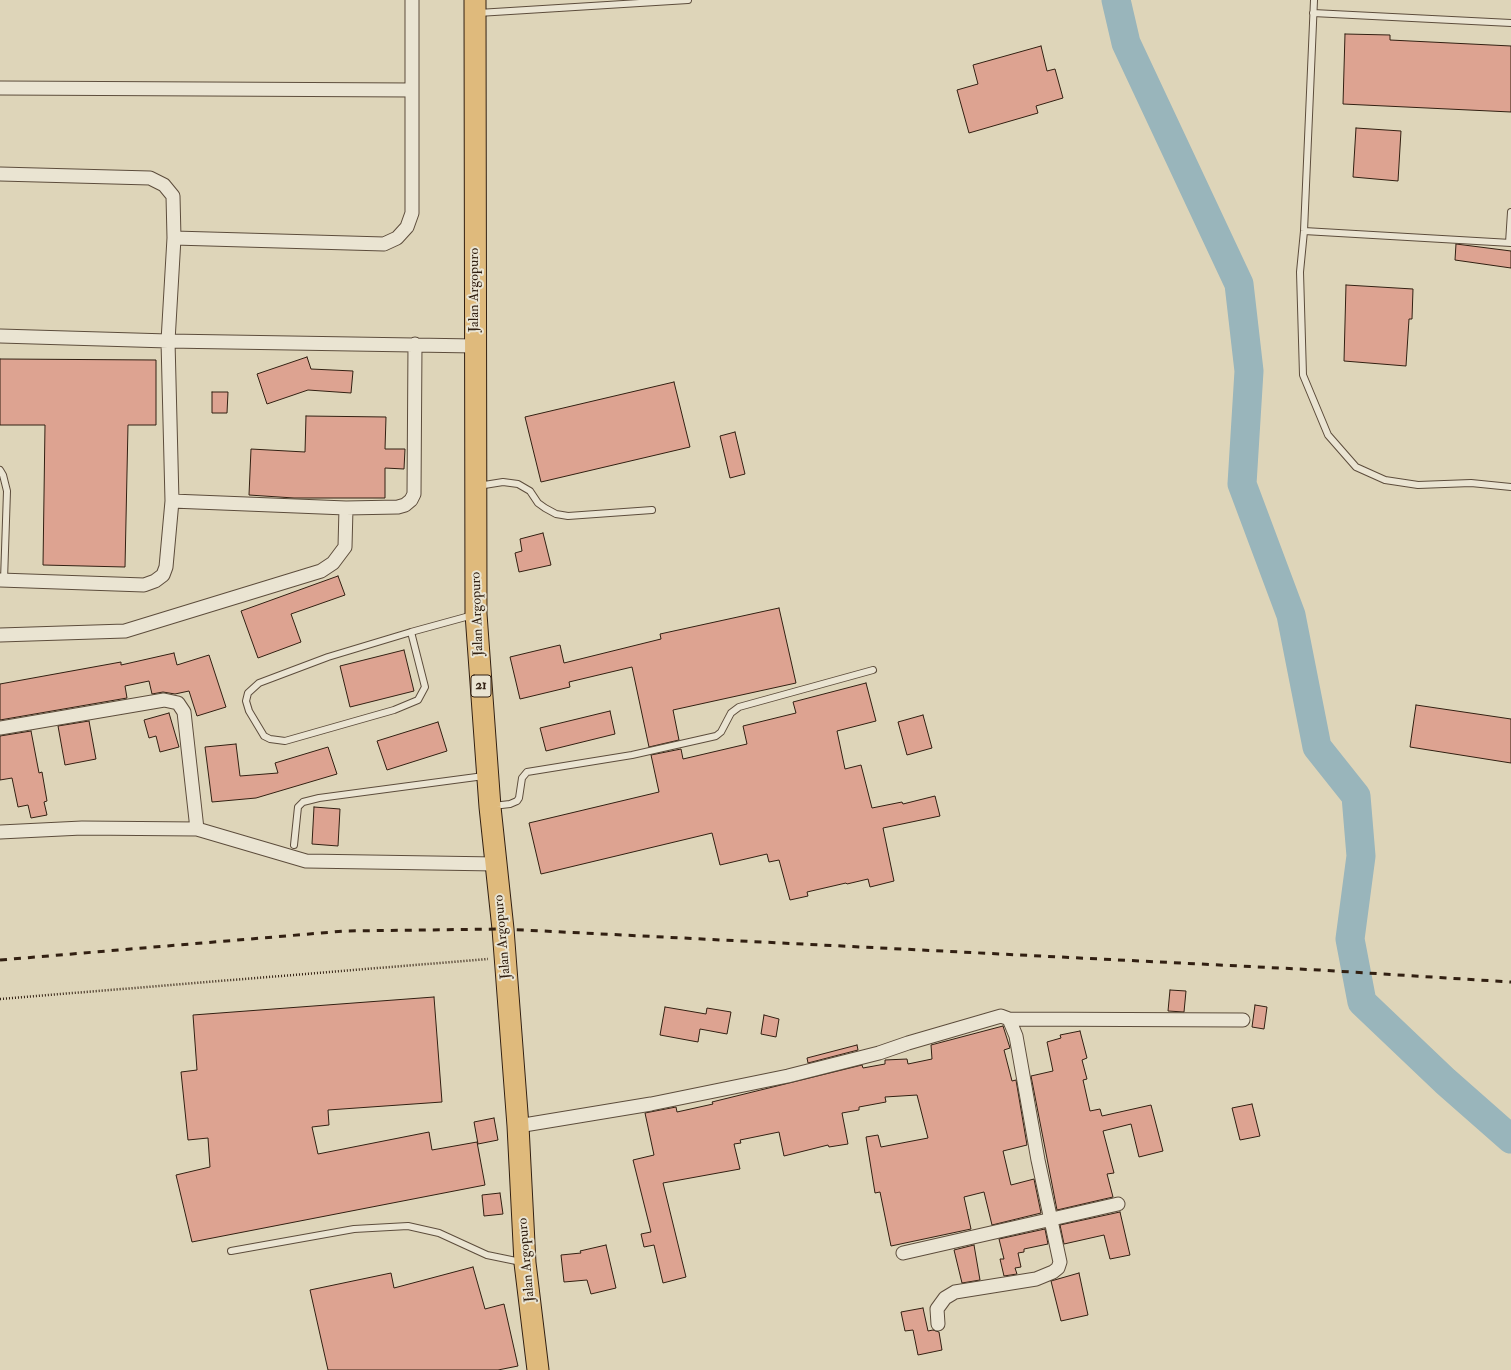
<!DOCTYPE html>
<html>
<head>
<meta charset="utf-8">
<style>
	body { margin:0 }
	canvas { display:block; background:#ded5b9 }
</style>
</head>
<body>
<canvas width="1511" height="1370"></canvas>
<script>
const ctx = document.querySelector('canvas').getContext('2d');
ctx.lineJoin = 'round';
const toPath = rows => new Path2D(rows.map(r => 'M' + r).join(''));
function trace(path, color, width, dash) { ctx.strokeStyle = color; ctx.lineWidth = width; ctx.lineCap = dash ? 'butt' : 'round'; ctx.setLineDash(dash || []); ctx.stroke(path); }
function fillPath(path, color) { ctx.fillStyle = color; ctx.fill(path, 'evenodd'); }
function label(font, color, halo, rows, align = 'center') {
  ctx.font = font + ' "IM FELL Double Pica",serif'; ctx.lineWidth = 4; ctx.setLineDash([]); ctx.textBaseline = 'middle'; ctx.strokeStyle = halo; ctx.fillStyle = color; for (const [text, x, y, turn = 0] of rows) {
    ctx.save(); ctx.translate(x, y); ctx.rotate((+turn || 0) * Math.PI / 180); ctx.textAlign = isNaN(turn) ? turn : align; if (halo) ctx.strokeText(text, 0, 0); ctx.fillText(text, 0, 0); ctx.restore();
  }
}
trace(toPath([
	[1116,0,1126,43,1239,284,1249,371,1242,484,1291,615,1317,747,1356,796,1361,856,1350,939,1362,1002,1445,1081,1511,1139]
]), '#99b5bb', 29);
const building = toPath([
	[1345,34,1390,35,1390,40,1511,46,1511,112,1343,104,1345,34],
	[1041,46,1047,71,1055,69,1063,98,1036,106,1038,113,969,133,957,90,978,84,973,65,1041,46],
	[1356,128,1401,131,1398,181,1353,177,1356,128],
	[1456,244,1511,251,1511,268,1455,260,1456,244],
	[1346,285,1413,289,1412,319,1409,319,1406,366,1344,361,1346,285],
	[307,357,311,369,353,371,351,393,308,390,267,404,257,374,307,357],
	[0,359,156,360,156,425,128,425,125,567,43,565,45,425,0,425,0,359],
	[674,382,690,447,541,482,525,417,674,382],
	[212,392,228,392,227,413,212,413,212,392],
	[306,416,386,417,385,449,405,449,404,469,385,468,385,498,294,498,249,495,251,449,305,452,306,416],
	[735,432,745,474,730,478,720,436,735,432],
	[543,533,551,565,519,572,515,553,522,551,520,539,543,533],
	[338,576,345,595,291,614,301,642,258,658,241,611,338,576],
	[779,608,796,683,673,710,679,740,649,747,632,667,569,682,570,687,520,699,510,657,560,645,564,663,661,639,660,634,779,608],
	[404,650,414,691,350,707,340,666,404,650],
	[174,653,177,665,209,655,226,707,197,716,189,691,175,694,163,692,152,694,149,681,125,686,127,698,0,720,0,684,121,662,121,665,174,653],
	[866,683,876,721,837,731,845,769,861,765,872,808,902,802,903,804,935,796,940,816,883,828,894,881,870,887,868,879,847,884,846,883,807,892,808,896,790,900,779,860,769,862,767,854,720,865,712,833,541,874,529,823,659,792,651,755,681,749,683,759,747,744,743,726,796,713,793,702,866,683],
	[1416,705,1511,719,1511,763,1410,747,1416,705],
	[610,711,615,734,546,751,540,728,610,711],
	[169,713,179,747,160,752,156,736,149,738,144,720,169,713],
	[923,715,932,748,907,755,898,722,923,715],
	[89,721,96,759,65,765,58,726,89,721],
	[438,722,447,751,387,770,377,741,438,722],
	[31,731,39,773,42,772,47,801,44,802,47,815,31,818,28,805,18,807,12,778,0,780,0,736,31,731],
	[236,744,240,776,278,773,275,763,328,747,337,774,256,798,212,802,205,747,236,744],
	[314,807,340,809,338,846,312,844,314,807],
	[1170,990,1186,991,1184,1012,1168,1011,1170,990],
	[434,997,442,1102,328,1110,329,1125,312,1127,318,1154,429,1132,432,1150,477,1142,485,1185,192,1242,176,1175,210,1167,208,1138,188,1140,181,1072,197,1070,193,1015,434,997],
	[1255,1005,1267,1007,1264,1029,1252,1027,1255,1005],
	[665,1007,706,1014,707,1008,731,1012,727,1034,700,1029,698,1042,660,1035,665,1007],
	[764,1015,779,1019,776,1037,761,1034,764,1015],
	[1003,1026,1010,1048,1004,1050,1012,1081,1016,1080,1027,1145,1003,1151,1011,1185,1034,1179,1041,1213,992,1225,984,1192,964,1197,971,1229,891,1246,880,1192,875,1193,866,1137,878,1135,881,1147,928,1138,917,1095,885,1097,886,1102,859,1107,859,1110,842,1113,848,1144,829,1147,828,1145,784,1156,779,1132,740,1140,741,1143,734,1144,740,1169,663,1183,686,1277,663,1283,654,1245,644,1247,641,1234,651,1232,633,1160,654,1155,645,1113,676,1107,677,1112,713,1104,712,1102,862,1065,863,1068,885,1064,885,1060,907,1059,908,1064,932,1059,931,1045,1003,1026],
	[1080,1031,1087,1058,1082,1060,1087,1079,1083,1080,1090,1111,1100,1109,1102,1116,1151,1105,1163,1151,1139,1157,1131,1124,1103,1131,1114,1173,1107,1174,1113,1197,1057,1210,1031,1076,1053,1071,1047,1042,1061,1038,1060,1035,1080,1031],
	[857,1045,858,1050,808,1063,807,1058,857,1045],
	[1252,1104,1260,1136,1240,1140,1232,1108,1252,1104],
	[494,1118,498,1140,478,1144,474,1122,494,1118],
	[500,1193,503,1214,484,1216,482,1195,500,1193],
	[1120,1212,1130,1255,1110,1259,1104,1235,1064,1244,1060,1225,1120,1212],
	[1045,1229,1048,1244,1024,1249,1024,1252,1018,1253,1021,1267,1015,1268,1017,1274,1004,1276,1000,1259,1004,1259,999,1239,1045,1229],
	[606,1245,616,1288,591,1294,587,1280,564,1282,561,1255,581,1253,580,1251,606,1245],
	[974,1245,980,1280,962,1283,954,1250,974,1245],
	[473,1267,485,1309,504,1304,518,1366,498,1370,328,1370,310,1290,391,1273,394,1288,473,1267],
	[1079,1273,1088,1315,1061,1321,1051,1281,1079,1273],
	[923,1308,928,1331,933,1330,939,1332,942,1350,918,1355,913,1330,905,1331,901,1312,923,1308]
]);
fillPath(building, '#dda391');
trace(building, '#322012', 1);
const service = toPath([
	[1314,0,1304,231,1300,272,1303,375,1328,435,1356,467,1385,480,1418,485,1471,483,1511,487],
	[478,13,688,0],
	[1313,13,1511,23],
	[1304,231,1511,243],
	[1509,243,1511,212],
	[0,470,3,475,7,491,4,580],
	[478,486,503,482,518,484,530,491,538,503,545,508,556,514,568,516,652,510],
	[411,632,425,687,418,700,394,710,285,741,270,739,264,736,249,711,246,701,248,693,259,683,328,657,411,632,473,615],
	[493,806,510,804,517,801,519,798,522,778,527,772,632,755,716,736,721,732,731,713,739,707,873,670],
	[294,845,298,807,303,802,319,798,484,776],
	[231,1251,354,1229,408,1226,439,1233,487,1255,521,1262]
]);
const minor = toPath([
	[0,88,412,90],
	[0,174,150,178,164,185,173,196,174,238,384,244,397,238,407,227,412,213,412,0],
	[0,336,168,341,475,346],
	[172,501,346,508,398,507,405,505,411,500,414,494,415,344],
	[0,580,144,585,155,581,163,575,166,567,172,501,168,341,174,238],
	[0,635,125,631,321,571,333,563,345,547,346,508],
	[0,728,164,700,178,703,184,712,197,829],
	[0,832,82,828,197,829,306,861,496,864],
	[1009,1019,1243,1020],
	[518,1126,651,1104,788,1076,879,1053,908,1043,1001,1016,1009,1019,1016,1036,1038,1160,1060,1262,1058,1268,1053,1272,1036,1279,955,1292,945,1298,937,1309,938,1324],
	[903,1253,1118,1204]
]);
const trunk = toPath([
	[475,0,476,614,490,807,503,929,518,1126,525,1263,538,1370]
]);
trace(service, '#5d4d3c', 8);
trace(minor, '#5d4d3c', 15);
trace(trunk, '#322012', 23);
trace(toPath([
	[0,999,488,959]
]), '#322012', 2.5, [1, 2]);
trace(service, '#eae4d2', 6);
trace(minor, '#eae4d2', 13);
trace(trunk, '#dfba7c', 21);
trace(toPath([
	[0,960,345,931,503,929,1319,970,1511,982]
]), '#322012', 3, [7, 7]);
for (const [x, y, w] of [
	[481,686,20]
]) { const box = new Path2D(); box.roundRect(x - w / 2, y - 11, w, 22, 3); ctx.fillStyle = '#eae4d2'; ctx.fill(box); trace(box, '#322012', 1); }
label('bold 13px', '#322012', null, [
	["21",481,686]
]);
label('14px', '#322012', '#eae4d2', [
	["Jalan Argopuro",475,290,-90],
	["Jalan Argopuro",478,614,-92],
	["Jalan Argopuro",503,937,-95],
	["Jalan Argopuro",527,1260,-95]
]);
</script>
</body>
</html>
